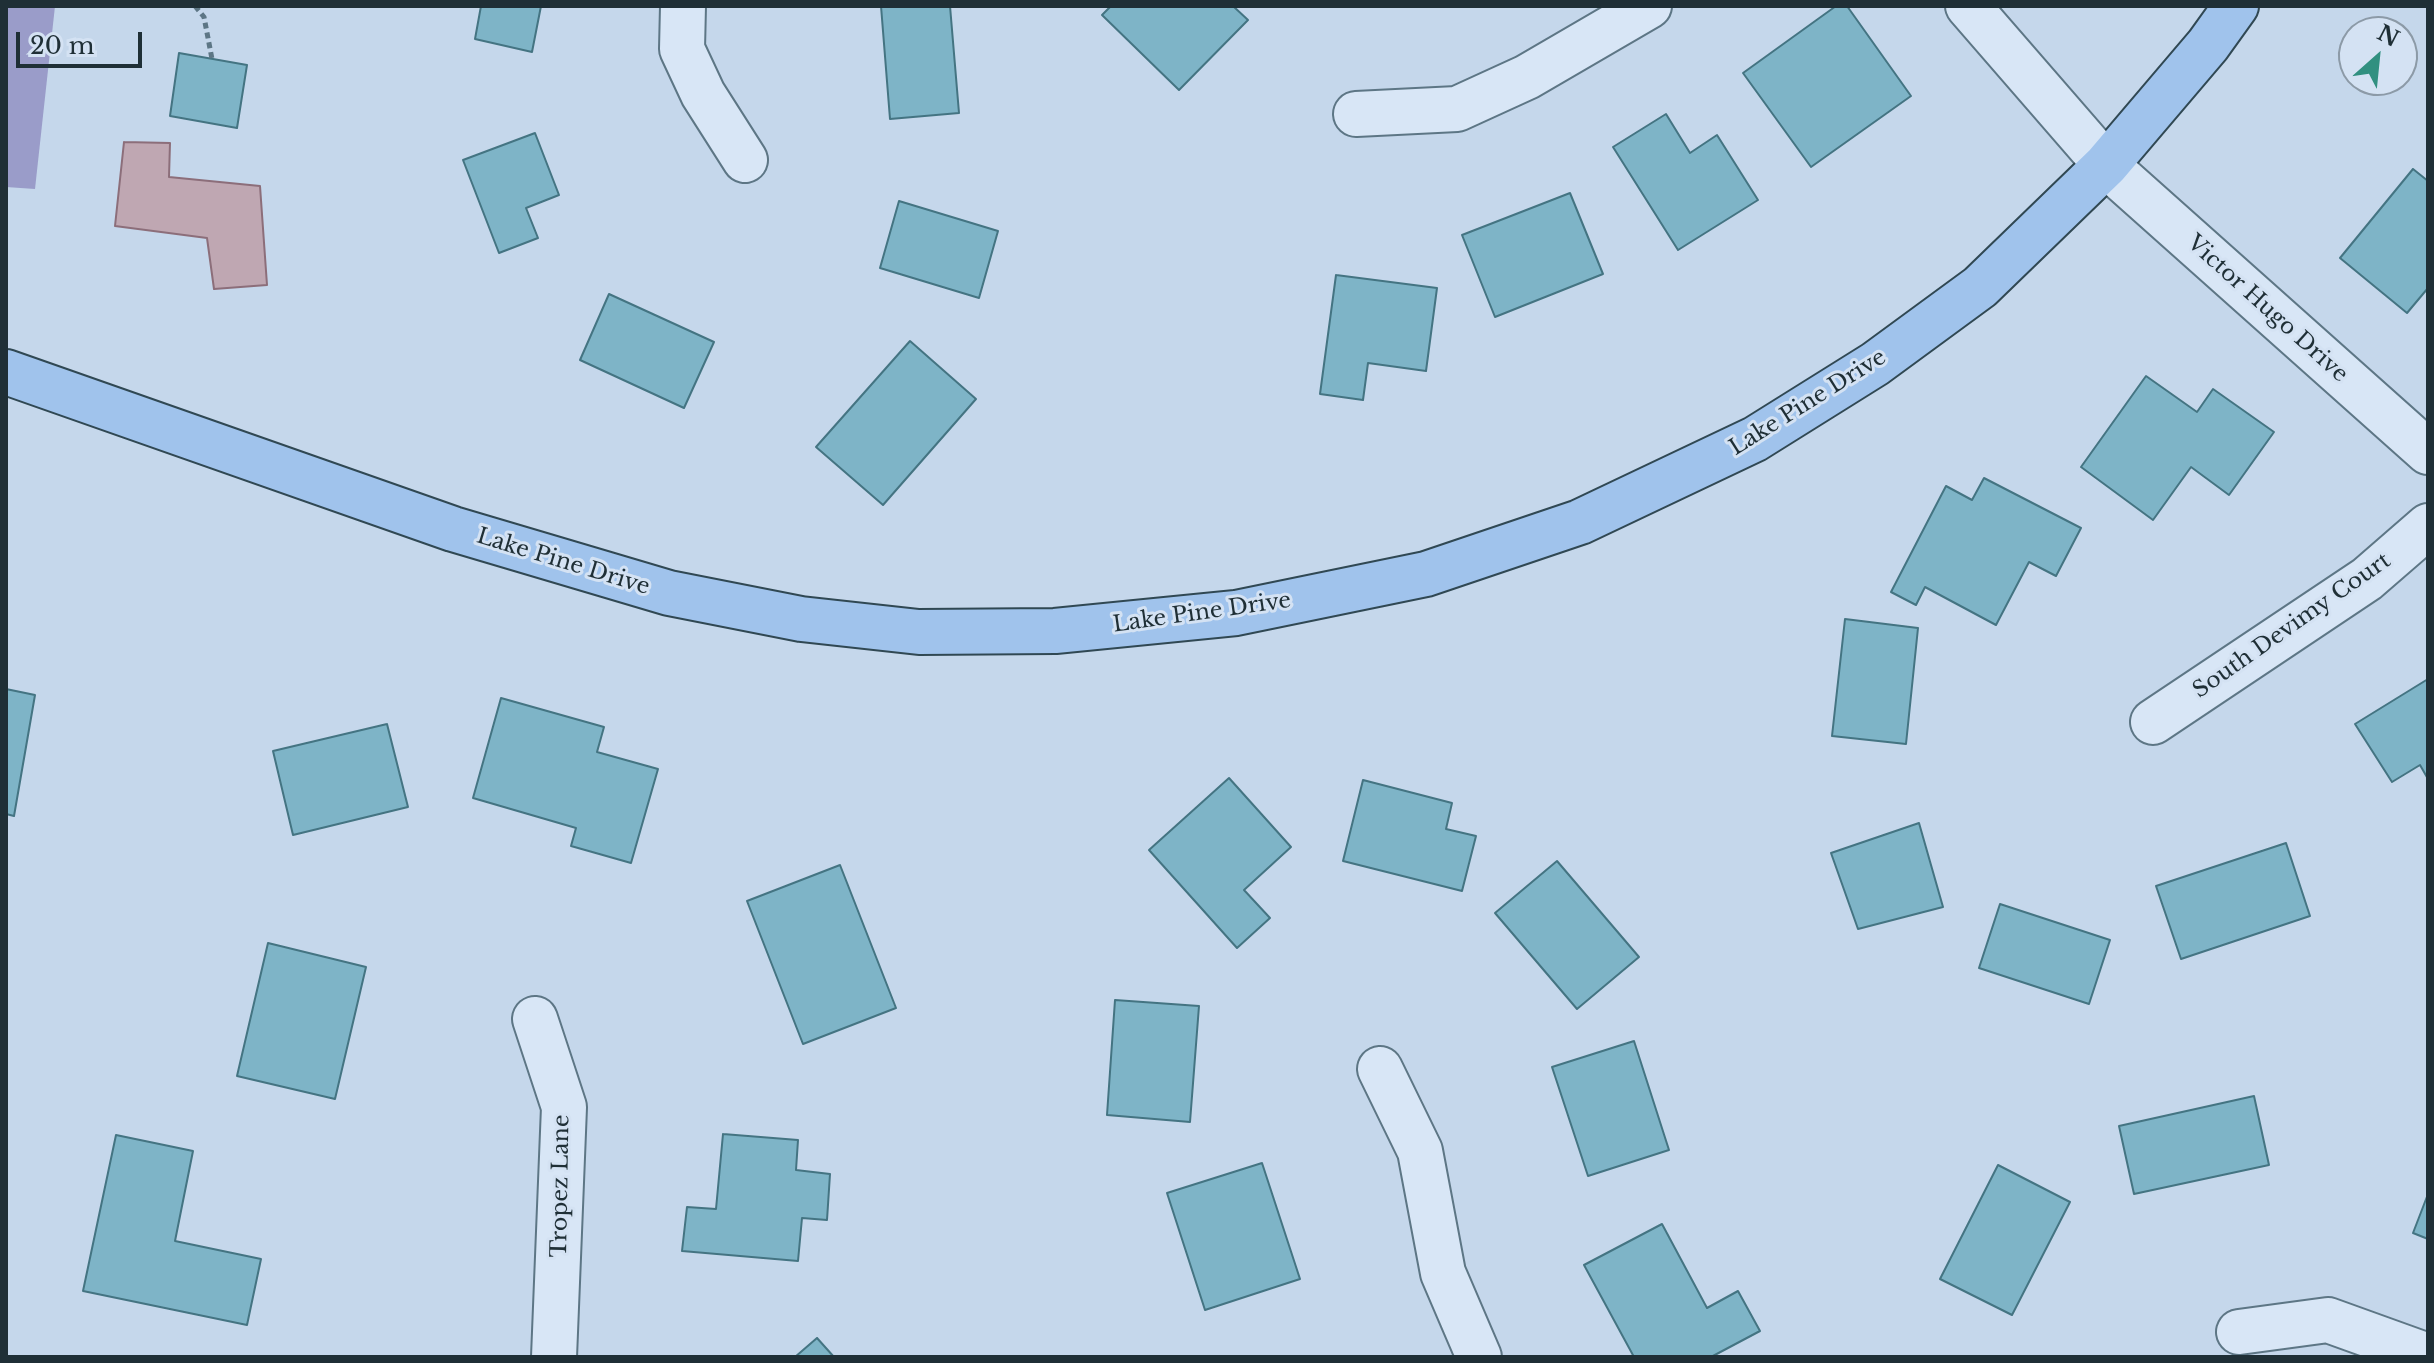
<!DOCTYPE html>
<html>
<head>
<meta charset="utf-8">
<style>
	body { margin:0 }
	#map { position:relative; width:2434px; height:1363px; overflow:hidden; background:#c5d7eb; font-family:"Libre Baskerville",serif }
	canvas { display:block }
	.frame { position:absolute; inset:0; border:8px solid #1f2f36; pointer-events:none }
	.north { position:absolute; left:2338px; top:16px; width:80px; height:80px; box-sizing:border-box; background:#d4e2f3; border:2px solid #8c9aa7; border-radius:50%; rotate:27deg; font-size:22px; font-weight:700; line-height:32px; text-align:center; color:#1f2f36 }
	.north::after { content:''; display:block; margin:auto; width:28px; height:36px; background:#319080; clip-path:polygon(50% 0,100% 100%,50% 72%,0 100%) }
	.scale { position:absolute; left:16px; top:32px; width:126px; height:36px; box-sizing:border-box; border:4px solid #1f2f36; border-top:0; padding-left:10px; font-size:24px; line-height:28px; white-space:nowrap; color:#1f2f36; -webkit-text-stroke:6px #d4e2f3; paint-order:stroke }
</style>
</head>
<body>
<div id="map">
<canvas width="2434" height="1363"></canvas>
<div class="frame"></div>
<div class="north">N</div>
<div class="scale">20 m</div>
</div>
<script>
const ctx = document.querySelector('canvas').getContext('2d');
ctx.lineJoin = 'round';
function fillPath(path, color) { ctx.fillStyle = color; ctx.fill(path, 'evenodd'); }
const toPath = rows => new Path2D(rows.map(r => 'M' + r).join(''));
function trace(path, color, width, dash) { ctx.strokeStyle = color; ctx.lineWidth = width; ctx.lineCap = dash ? 'butt' : 'round'; ctx.setLineDash(dash || []); ctx.stroke(path); }
function label(font, color, halo, rows, align = 'center') {
  ctx.font = font + ' "Libre Baskerville",serif'; ctx.lineWidth = 6; ctx.setLineDash([]); ctx.textBaseline = 'middle'; ctx.strokeStyle = halo; ctx.fillStyle = color; for (const [text, x, y, turn = 0] of rows) {
    ctx.save(); ctx.translate(x, y); ctx.rotate((+turn || 0) * Math.PI / 180); ctx.textAlign = isNaN(turn) ? turn : align; if (halo) ctx.strokeText(text, 0, 0); ctx.fillText(text, 0, 0); ctx.restore();
  }
}
fillPath(toPath([
	[6,6,55,6,35,189,6,187]
]), '#9a9cc9');
const water = toPath([
	[124,142,170,143,169,177,260,186,267,285,214,289,207,238,115,226,124,142]
]);
fillPath(water, '#bfa7b2');
trace(water, '#8c6e7a', 2);
const building = toPath([
	[481,6,541,6,532,52,475,39,481,6],
	[881,6,950,6,959,113,890,119,881,6],
	[1111,6,1233,6,1248,20,1179,90,1102,15,1111,6],
	[1836,6,1847,6,1911,96,1811,167,1743,73,1836,6],
	[179,53,247,65,237,128,170,116,179,53],
	[1666,114,1690,153,1717,135,1758,200,1678,250,1613,147,1666,114],
	[535,133,559,195,526,208,538,238,499,253,463,160,535,133],
	[2413,169,2428,181,2428,288,2407,313,2340,258,2413,169],
	[1570,193,1603,274,1495,317,1462,235,1570,193],
	[899,201,998,231,979,298,880,268,899,201],
	[1336,275,1437,288,1426,371,1368,363,1363,400,1320,394,1336,275],
	[609,294,714,342,684,408,580,360,609,294],
	[910,341,976,399,883,505,816,447,910,341],
	[2146,376,2197,412,2213,389,2274,432,2229,495,2191,467,2153,520,2081,467,2146,376],
	[1984,478,2081,528,2056,576,2029,562,1996,625,1925,587,1916,605,1891,592,1946,486,1972,500,1984,478],
	[1845,619,1918,628,1906,744,1832,736,1845,619],
	[2428,679,2428,779,2420,765,2392,782,2355,724,2428,679],
	[6,689,35,695,14,816,6,814,6,689],
	[501,698,604,727,597,752,658,769,631,863,571,846,576,828,473,798,501,698],
	[387,724,408,807,293,835,273,751,387,724],
	[1229,778,1291,847,1244,890,1270,918,1237,948,1149,850,1229,778],
	[1363,780,1452,803,1446,829,1476,836,1462,891,1343,861,1363,780],
	[1919,823,1943,907,1858,929,1831,853,1919,823],
	[2286,843,2310,916,2181,959,2156,886,2286,843],
	[1557,861,1639,957,1577,1009,1495,913,1557,861],
	[840,865,896,1008,803,1044,747,901,840,865],
	[2000,904,2110,940,2089,1004,1979,968,2000,904],
	[268,943,366,967,335,1099,237,1076,268,943],
	[1115,1000,1199,1006,1190,1122,1107,1115,1115,1000],
	[1634,1041,1669,1150,1588,1176,1552,1067,1634,1041],
	[2254,1096,2269,1165,2134,1194,2119,1126,2254,1096],
	[723,1134,798,1140,796,1170,830,1174,827,1220,802,1218,798,1261,682,1251,687,1207,716,1209,723,1134],
	[116,1135,193,1151,175,1241,261,1259,247,1325,83,1291,116,1135],
	[1262,1163,1300,1279,1205,1310,1167,1193,1262,1163],
	[1998,1165,2070,1202,2012,1315,1940,1279,1998,1165],
	[2428,1194,2428,1239,2413,1233,2428,1194],
	[1662,1224,1707,1308,1738,1291,1760,1331,1711,1357,1634,1357,1584,1265,1662,1224],
	[817,1338,834,1357,795,1357,817,1338]
]);
fillPath(building, '#7eb4c7');
trace(building, '#447482', 2);
const minor = toPath([
	[683,6,682,49,703,94,745,160],
	[1968,6,2106,165,2428,452],
	[1356,114,1457,109,1527,77,1649,6],
	[2153,722,2367,579,2428,526],
	[535,1019,564,1107,554,1357],
	[1380,1069,1420,1151,1443,1273,1479,1357],
	[2239,1332,2328,1320,2428,1356]
]);
const major = toPath([
	[6,372,453,529,669,593,801,619,919,632,1055,631,1236,613,1426,574,1580,522,1755,439,1875,364,1980,287,2106,165,2208,45,2236,6]
]);
trace(minor, '#5d7685', 48);
trace(major, '#304853', 48);
trace(toPath([
	[195,6,204,17,212,59]
]), '#5d7685', 5, [6, 4]);
trace(minor, '#d8e6f6', 44);
trace(major, '#a0c3ec', 44);
label('22px', '#1f2f36', '#d4e2f3', [
	["Victor Hugo Drive",2267,309,42],
	["Lake Pine Drive",1808,403,-32],
	["Lake Pine Drive",563,562,17],
	["Lake Pine Drive",1202,613,-8],
	["South Devimy Court",2292,626,-35],
	["Tropez Lane",561,1186,-89]
]);
</script>
</body>
</html>
